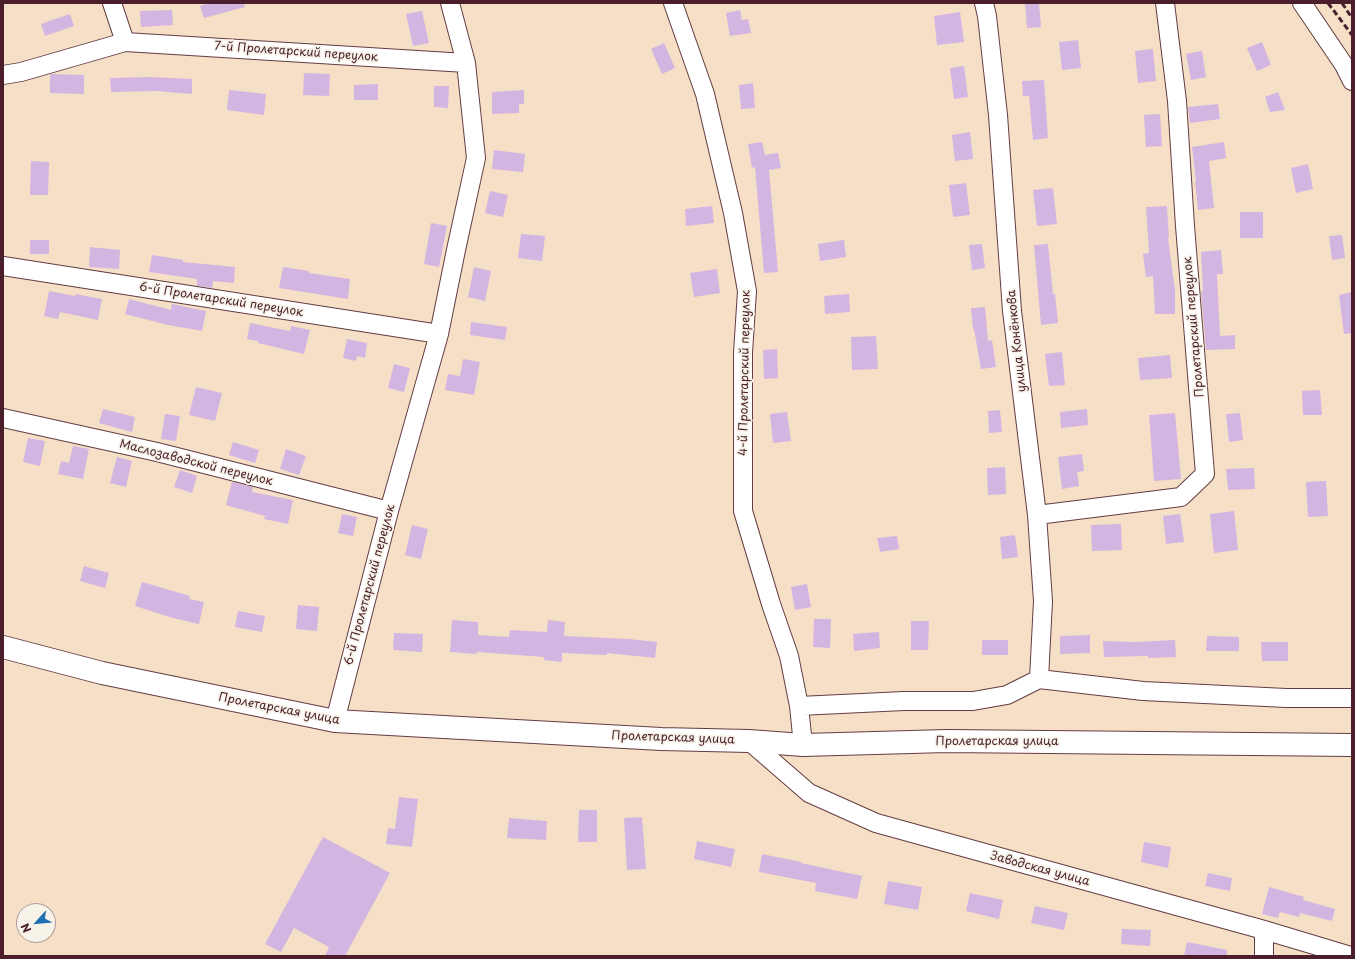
<!DOCTYPE html>
<html>
<head>
<meta charset="utf-8">
<style>
	body { margin:0 }
	#map { position:relative; width:1355px; height:959px; overflow:hidden; background:#f5e0c7; font-family:"Playpen Sans",sans-serif }
	canvas { display:block }
	.frame { position:absolute; inset:0; border:4px solid #4a1f2b; pointer-events:none }
	.north { position:absolute; left:16px; top:903px; width:40px; height:40px; box-sizing:border-box; background:#f7f3e8; border:1px solid #b29e9c; border-radius:50%; rotate:243deg; font-size:11px; font-weight:700; line-height:16px; text-align:center; color:#4a1f2b }
	.north::after { content:''; display:block; margin:auto; width:14px; height:18px; background:#1f6fb2; clip-path:polygon(50% 0,100% 100%,50% 72%,0 100%) }
</style>
</head>
<body>
<div id="map">
<canvas width="1355" height="959"></canvas>
<div class="frame"></div>
<div class="north">N</div>
</div>
<script>
const ctx = document.querySelector('canvas').getContext('2d');
ctx.lineJoin = 'round';
function fillPath(path, color) { ctx.fillStyle = color; ctx.fill(path, 'evenodd'); }
const toPath = rows => new Path2D(rows.map(r => 'M' + r).join(''));
function trace(path, color, width, dash) { ctx.strokeStyle = color; ctx.lineWidth = width; ctx.lineCap = dash ? 'butt' : 'round'; ctx.setLineDash(dash || []); ctx.stroke(path); }
function label(font, color, halo, rows, align = 'center') {
  ctx.font = font + ' "Playpen Sans",sans-serif'; ctx.lineWidth = 3.5; ctx.setLineDash([]); ctx.textBaseline = 'middle'; ctx.strokeStyle = halo; ctx.fillStyle = color; for (const [text, x, y, turn = 0] of rows) {
    ctx.save(); ctx.translate(x, y); ctx.rotate((+turn || 0) * Math.PI / 180); ctx.textAlign = isNaN(turn) ? turn : align; if (halo) ctx.strokeText(text, 0, 0); ctx.fillText(text, 0, 0); ctx.restore();
  }
}
fillPath(toPath([
	[210,3,244,3,245,7,204,18,200,6],
	[1025,3,1039,3,1041,27,1027,28],
	[172,10,173,25,141,27,140,11],
	[740,10,742,20,748,19,751,33,730,36,726,13],
	[422,11,429,43,413,46,406,14],
	[960,12,964,42,937,45,934,16],
	[70,14,74,26,45,36,41,24],
	[1078,40,1081,68,1062,70,1059,42],
	[1262,42,1271,65,1257,71,1247,48],
	[664,43,675,68,662,74,651,49],
	[1153,49,1156,81,1138,83,1135,51],
	[1202,51,1206,77,1191,80,1186,54],
	[964,66,968,97,954,99,950,68],
	[304,73,330,74,329,96,303,95],
	[52,74,84,75,84,94,50,93,50,75],
	[151,77,192,79,192,94,156,91,111,92,110,78],
	[1044,80,1048,138,1033,140,1029,96,1023,96,1022,81],
	[753,83,755,108,741,109,739,85],
	[378,84,378,100,354,100,354,85],
	[434,86,449,86,448,108,434,107],
	[229,90,266,94,264,115,227,110],
	[524,90,524,104,519,104,519,113,492,114,492,92],
	[1278,92,1285,110,1270,112,1265,97],
	[1218,104,1220,119,1190,123,1188,107],
	[1160,114,1162,146,1146,147,1144,115],
	[970,132,973,159,955,161,952,135],
	[762,142,765,155,778,153,781,168,769,170,778,272,764,273,755,167,752,168,748,144],
	[1224,142,1226,158,1209,161,1214,208,1198,210,1195,182,1196,181,1192,147],
	[494,150,525,154,523,172,492,169],
	[31,161,49,162,48,195,30,195],
	[1308,164,1313,189,1296,193,1291,168],
	[966,183,970,215,953,217,949,185],
	[1053,188,1057,224,1037,226,1033,190],
	[490,191,508,195,503,217,485,213],
	[712,206,714,223,686,226,685,209],
	[1167,206,1169,238,1168,238,1175,290,1175,314,1155,314,1153,276,1146,277,1143,254,1149,253,1146,207],
	[1240,212,1263,212,1263,238,1240,238],
	[431,223,447,226,439,267,424,264],
	[521,234,545,236,542,261,518,258],
	[1342,235,1345,258,1332,260,1329,236],
	[30,240,49,240,49,254,30,254],
	[844,240,846,257,820,261,818,244],
	[982,244,985,268,972,270,969,245],
	[1048,244,1053,294,1055,294,1058,323,1041,325,1034,245],
	[90,247,120,250,119,269,89,267],
	[1221,250,1223,274,1217,274,1220,336,1235,335,1235,349,1206,350,1201,291,1203,291,1201,252],
	[152,255,183,260,183,262,235,267,234,283,213,281,212,288,207,287,197,286,197,279,149,272],
	[283,267,309,271,309,273,350,279,348,299,279,288],
	[474,267,491,271,485,301,468,297],
	[717,269,720,293,694,297,690,273],
	[49,291,75,296,76,294,102,299,98,320,60,312,58,319,44,316],
	[1352,292,1352,333,1344,334,1339,295],
	[849,294,850,312,825,314,824,296],
	[129,299,171,310,172,304,206,311,202,331,168,325,125,314],
	[985,307,988,341,992,340,996,367,981,369,974,329,973,329,971,308],
	[471,322,507,327,505,340,470,335],
	[250,323,290,331,291,326,310,330,304,354,258,343,258,341,247,339],
	[876,336,878,369,852,370,851,337],
	[347,339,367,343,365,358,357,356,356,361,343,358],
	[777,349,778,378,764,379,763,350],
	[1062,352,1065,385,1049,386,1045,354],
	[1170,355,1172,378,1140,380,1138,358],
	[463,359,480,362,474,395,445,390,448,374,460,376],
	[394,364,410,368,404,392,388,388],
	[196,387,222,393,215,421,189,415],
	[1320,390,1322,415,1303,415,1302,391],
	[103,409,135,417,132,432,99,423],
	[1087,409,1088,425,1061,428,1060,412],
	[1000,410,1002,432,989,433,988,411],
	[787,412,791,441,773,443,770,414],
	[1175,413,1181,479,1154,481,1149,415],
	[1240,413,1243,440,1229,442,1226,414],
	[165,414,180,416,176,441,161,439],
	[28,438,45,441,40,466,23,462],
	[233,442,259,450,255,463,229,455],
	[73,446,89,449,83,479,58,474,61,461,69,463],
	[286,449,306,456,299,475,280,469],
	[1082,454,1084,471,1077,472,1079,486,1062,489,1058,457],
	[117,457,132,461,126,487,110,483],
	[1005,467,1006,494,988,495,987,468],
	[1254,468,1255,489,1228,490,1226,469],
	[180,470,197,476,192,493,174,487],
	[1326,481,1328,516,1308,517,1306,482],
	[232,482,253,487,252,492,293,500,288,524,264,519,265,516,226,505],
	[1234,511,1238,550,1214,553,1210,514],
	[342,514,357,517,353,536,338,533],
	[1180,514,1184,542,1166,544,1163,516],
	[1121,524,1122,550,1092,551,1091,525],
	[412,525,428,529,421,559,405,555],
	[1015,535,1018,557,1002,559,1000,537],
	[897,536,899,549,880,552,877,538],
	[84,566,109,573,105,588,80,581],
	[142,582,190,596,189,599,204,602,199,624,173,618,135,606],
	[807,584,811,607,795,610,791,587],
	[298,605,319,607,317,631,296,629],
	[238,611,265,616,262,632,235,627],
	[814,619,831,619,830,648,813,647],
	[452,620,478,622,478,635,509,637,510,630,547,632,548,620,565,622,564,636,629,639,657,642,655,658,607,653,607,655,562,653,562,662,544,660,544,657,477,652,476,654,450,652],
	[911,621,929,621,928,650,911,650],
	[879,632,880,648,854,651,853,634],
	[394,633,423,634,422,652,393,650],
	[1090,635,1090,653,1060,654,1060,636],
	[1207,636,1239,637,1239,651,1206,651],
	[982,640,1008,640,1008,655,982,655],
	[1175,640,1176,657,1148,658,1148,656,1104,657,1103,641,1135,642],
	[1261,642,1288,642,1288,661,1262,661],
	[399,797,418,799,412,847,386,844,388,828,395,829],
	[579,810,597,810,597,842,578,842],
	[642,817,646,869,627,870,624,818],
	[509,818,547,821,546,840,507,838],
	[323,837,390,873,345,956,325,956,329,947,294,928,281,952,265,944],
	[697,841,735,849,731,867,694,859],
	[1144,842,1171,847,1168,868,1141,862],
	[762,854,801,862,801,863,862,876,857,899,815,891,816,883,759,872],
	[1208,873,1232,878,1230,891,1205,886],
	[888,881,922,887,918,910,884,904],
	[1269,887,1304,897,1303,900,1335,909,1332,921,1300,913,1299,917,1280,912,1278,918,1262,914],
	[970,893,1003,900,999,919,966,911],
	[1035,906,1068,913,1064,930,1031,923],
	[1122,929,1151,930,1150,946,1121,944],
	[1187,942,1227,950,1227,956,1184,956]
]), '#d3b5e1');
const minor = toPath([
	[112,3,125,42],
	[673,3,705,94,733,213,747,291,743,353,743,511,771,604,789,656,799,706,803,745],
	[984,3,987,16,998,115,1012,311,1037,515,1043,601,1039,679],
	[1302,3,1344,65,1352,81],
	[3,75,21,72,125,42,466,63],
	[3,266,439,334],
	[3,418,157,452,389,511],
	[1037,515,1181,497,1205,474,1185,226,1177,101,1165,3],
	[799,706,904,701,973,701,1007,695,1039,679,1143,691,1286,698,1352,698],
	[335,721,389,511,439,334,456,250,476,158,466,63,450,3],
	[749,741,809,793,876,823,1264,930,1351,956],
	[1264,930,1264,956]
]);
const secondary = toPath([
	[3,647,102,673,335,721,661,739,749,741,803,745,947,741,1352,745]
]);
trace(minor, '#643c42', 20);
trace(secondary, '#643c42', 24);
trace(minor, '#fff', 18);
trace(secondary, '#fff', 22);
trace(toPath([
	[1328,3,1352,35],
	[1342,3,1352,18]
]), '#4a1f2b', 3, [6, 3]);
label('12px', '#4a1f2b', '#f7f3e8', [
	["7-й Пролетарский переулок",296,52,4],
	["6-й Пролетарский переулок",221,300,9],
	["Пролетарский переулок",1194,327,-95],
	["улица Конёнкова",1017,341,-96],
	["4-й Пролетарский переулок",745,373,-89],
	["Маслозаводской переулок",196,463,14],
	["6-й Пролетарский переулок",370,585,-75],
	["Пролетарская улица",279,709,11],
	["Пролетарская улица",673,738,2],
	["Пролетарская улица",997,742],
	["Заводская улица",1040,869,15]
]);
</script>
</body>
</html>
